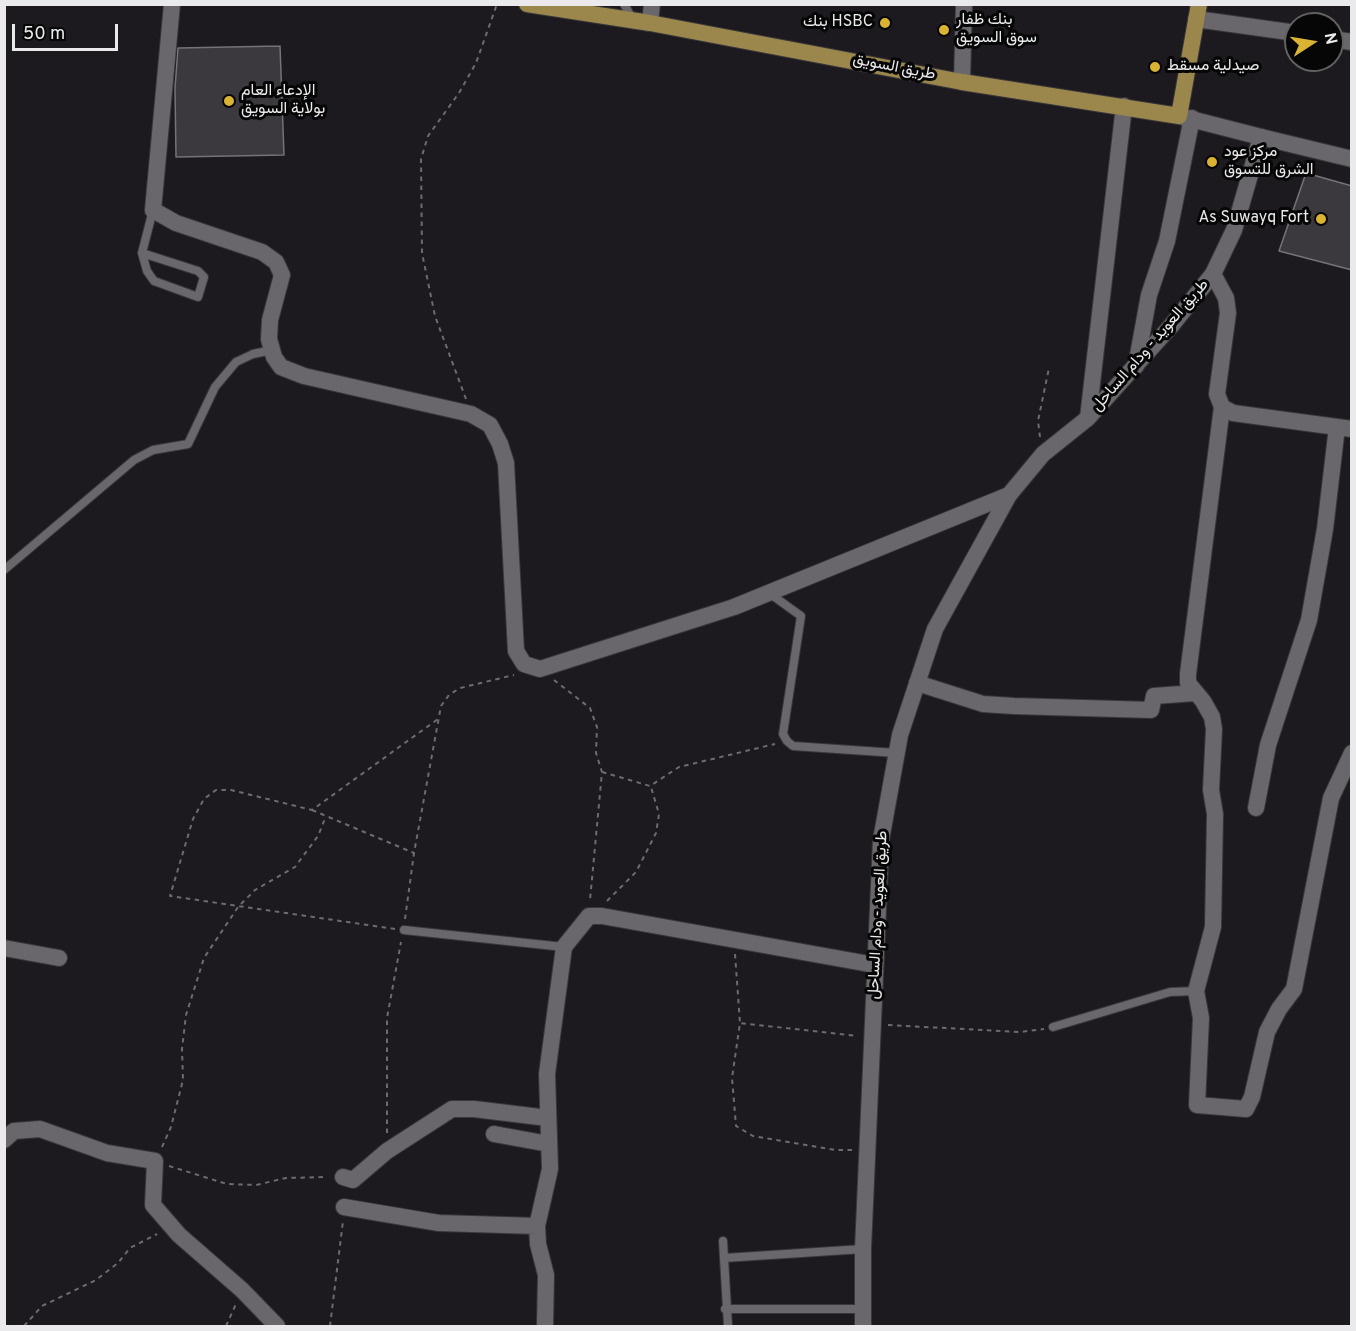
<!DOCTYPE html>
<html>
<head>
<meta charset="utf-8">
<style>
	body { margin:0 }
	#map { position:relative; width:1356px; height:1331px; overflow:hidden; background:#1c1a1e; font-family:Overpass,sans-serif }
	canvas { display:block }
	.frame { position:absolute; inset:0; border:6px solid #eae9eb; pointer-events:none }
	.north { position:absolute; left:1284px; top:12px; width:60px; height:60px; box-sizing:border-box; background:#060607; border:2px solid #616162; border-radius:50%; rotate:78deg; font-size:16px; font-weight:700; line-height:24px; text-align:center; color:#eae9eb }
	.north::after { content:''; display:block; margin:auto; width:21px; height:27px; background:#dab333; clip-path:polygon(50% 0,100% 100%,50% 72%,0 100%) }
	.scale { position:absolute; left:12px; top:24px; width:106px; height:27px; box-sizing:border-box; border:3px solid #eae9eb; border-top:0; padding-left:8px; font-size:18px; line-height:21px; white-space:nowrap; color:#eae9eb; -webkit-text-stroke:4px #060607; paint-order:stroke }
</style>
</head>
<body>
<div id="map">
<canvas width="1356" height="1331"></canvas>
<div class="frame"></div>
<div class="north">N</div>
<div class="scale">50 m</div>
</div>
<script>
const ctx = document.querySelector('canvas').getContext('2d');
ctx.lineJoin = 'round';
function fillPath(path, color) { ctx.fillStyle = color; ctx.fill(path, 'evenodd'); }
const toPath = rows => new Path2D(rows.map(r => 'M' + r).join(''));
function trace(path, color, width, dash) { ctx.strokeStyle = color; ctx.lineWidth = width; ctx.lineCap = dash ? 'butt' : 'round'; ctx.setLineDash(dash || []); ctx.stroke(path); }
function label(font, color, halo, rows, align = 'center') {
  ctx.font = font + ' Overpass,Vazirmatn,sans-serif'; ctx.lineWidth = 6; ctx.setLineDash([]); ctx.textBaseline = 'middle'; ctx.strokeStyle = halo; ctx.fillStyle = color; for (const [text, x, y, turn = 0] of rows) {
    ctx.save(); ctx.translate(x, y); ctx.rotate((+turn || 0) * Math.PI / 180); ctx.textAlign = isNaN(turn) ? turn : align; if (halo) ctx.strokeText(text, 0, 0); ctx.fillText(text, 0, 0); ctx.restore();
  }
}
const building = toPath([
	[280,46,284,155,176,157,175,88,178,48,280,46],
	[1306,173,1352,186,1352,270,1279,251,1306,173]
]);
fillPath(building, '#3c393e');
trace(building, '#767378', 1.5);
const service = toPath([
	[624,4,633,20],
	[142,253,198,271,204,277,198,297,154,281,147,271,142,253,153,210],
	[4,570,134,460,153,450,188,444,215,387,236,362,253,354,272,350],
	[769,593,801,616,783,734,787,741,793,746,896,753],
	[404,930,564,947],
	[1053,1027,1170,992,1196,991],
	[723,1241,728,1326],
	[724,1258,863,1249],
	[725,1309,863,1309]
]);
const minor = toPath([
	[172,4,153,210,176,223,262,252,276,262,282,275,270,320,269,339,274,357,281,367,304,376,471,414,490,425,500,444,506,463,516,651,524,664,540,669,734,607,1009,495],
	[1196,19,1296,33],
	[650,23,652,4],
	[1332,39,1352,42],
	[962,82,964,4],
	[1261,137,1352,159],
	[1213,274,1226,298,1228,313,1217,394,1222,407,1233,413,1352,429],
	[1136,366,1149,295,1167,241,1192,118],
	[1222,407,1188,674,1188,683,1203,701,1212,717,1214,729,1211,790,1215,814,1213,927,1196,991,1201,1018,1197,1105,1246,1109,1252,1097,1267,1032,1279,1009,1294,989,1331,798,1352,753],
	[917,683,983,704,1014,706,1151,710,1154,696,1195,693],
	[1256,808,1268,745,1309,620,1325,529,1337,427],
	[4,948,59,958],
	[494,1134,549,1144],
	[4,1140,14,1131,40,1129,107,1153,155,1161,153,1205,179,1235,242,1290,277,1326],
	[343,1177,353,1180,387,1151,452,1109,474,1109,548,1118],
	[344,1207,439,1223,537,1226],
	[545,1326,546,1275,538,1244,537,1226,550,1169,547,1074,564,947,589,916,602,916,875,965]
]);
const secondary = toPath([
	[1088,418,1124,106],
	[863,1326,863,1249,881,840,900,735,935,629,1009,495,1043,454,1088,418,1171,326,1213,274,1234,230,1261,137,1179,116]
]);
const primary = toPath([
	[527,4,650,23,962,82,1179,116,1199,4]
]);
trace(service, '#39373a', 10);
trace(minor, '#39373a', 18);
trace(secondary, '#39373a', 18);
trace(primary, '#39373a', 18);
trace(toPath([
	[466,399,435,316,422,253,421,159,428,136,459,93,476,63,497,4],
	[1040,437,1038,421,1049,368],
	[554,680,590,708,597,727,596,753,602,772,590,900],
	[602,772,650,786,679,767,775,744],
	[312,810,414,853],
	[607,901,636,872,656,833,659,814,651,787],
	[405,919,414,853,441,706,449,695,460,688,514,675],
	[395,929,170,896,193,819,204,799,216,790,231,790,312,810,438,719],
	[735,954,740,1023],
	[888,1025,1020,1032,1044,1029],
	[387,1133,387,1018,401,942],
	[162,1147,171,1127,183,1080,182,1049,186,1015,204,958,238,907,255,890,295,867,318,836,326,816],
	[852,1150,836,1150,753,1136,736,1126,732,1078,740,1023,857,1036],
	[169,1166,227,1184,256,1185,286,1178,327,1177],
	[24,1326,42,1306,96,1280,118,1263,130,1248,157,1234],
	[226,1326,236,1304],
	[330,1326,343,1221]
]), '#6d6b6e', 2, [4.5, 4.5]);
trace(service, '#69676b', 8);
trace(minor, '#69676b', 16);
trace(secondary, '#69676b', 16);
trace(primary, '#9b874c', 16);
for (const [x, y, r, color] of [
	[885,23,6,"#dab333"],
	[944,30,6,"#dab333"],
	[1155,67,6,"#dab333"],
	[229,101,6,"#dab333"],
	[1212,162,6,"#dab333"],
	[1321,219,6,"#dab333"]
]) { const dot = new Path2D(); dot.arc(x, y, r, 0, 2 * Math.PI); ctx.fillStyle = color; ctx.fill(dot); trace(dot, '#060607', 2); }
label('16px', '#eae9eb', '#060607', [
	["بنك ظفار",956,21],
	["سوق السويق",956,39],
	["بنك HSBC",873,23,"right"],
	["صيدلية مسقط",1167,67],
	["الإدعاء العام",241,92],
	["بولاية السويق",241,110],
	["مركز عود",1224,153],
	["الشرق للتسوق",1224,171],
	["As Suwayq Fort",1309,219,"right"]
], 'left');
label('16px', '#eae9eb', '#060607', [
	["طريق السويق",894,68,11],
	["طريق العويد - ودام الساحل",1151,346,-49],
	["طريق العويد - ودام الساحل",879,915,-87]
]);
</script>
</body>
</html>
